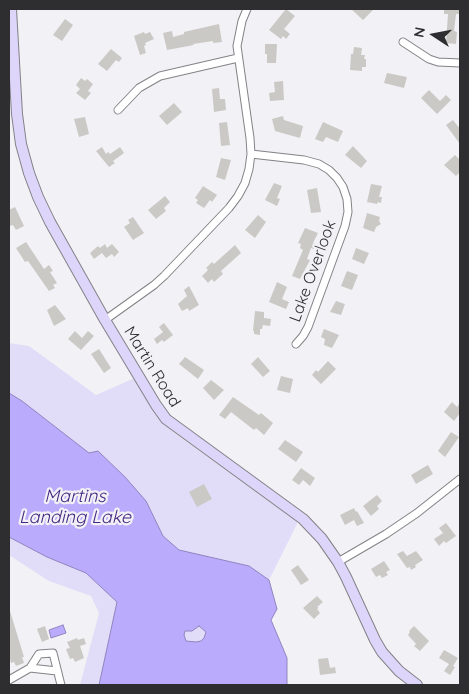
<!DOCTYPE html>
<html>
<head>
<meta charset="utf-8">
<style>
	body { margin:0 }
	#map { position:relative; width:469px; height:694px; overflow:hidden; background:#f2f1f5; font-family:Quicksand,sans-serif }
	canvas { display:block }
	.frame { position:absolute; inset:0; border:10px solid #2e2d2f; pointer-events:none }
	.north { position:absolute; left:409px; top:10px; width:50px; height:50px; -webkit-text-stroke:4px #f2f1f5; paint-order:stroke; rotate:281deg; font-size:14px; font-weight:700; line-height:20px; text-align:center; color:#2e2d2f }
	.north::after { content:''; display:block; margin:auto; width:18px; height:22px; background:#2e2d2f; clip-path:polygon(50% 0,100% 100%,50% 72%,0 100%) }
</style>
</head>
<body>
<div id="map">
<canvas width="469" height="694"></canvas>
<div class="frame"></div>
<div class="north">N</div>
</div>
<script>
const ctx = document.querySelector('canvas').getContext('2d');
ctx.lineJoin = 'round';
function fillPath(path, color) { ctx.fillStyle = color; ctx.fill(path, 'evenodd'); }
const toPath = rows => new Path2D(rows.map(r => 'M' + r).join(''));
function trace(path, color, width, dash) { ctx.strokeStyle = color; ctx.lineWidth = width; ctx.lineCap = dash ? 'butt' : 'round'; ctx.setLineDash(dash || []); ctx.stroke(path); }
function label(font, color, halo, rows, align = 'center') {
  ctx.font = font + ' Quicksand,sans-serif'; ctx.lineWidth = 4.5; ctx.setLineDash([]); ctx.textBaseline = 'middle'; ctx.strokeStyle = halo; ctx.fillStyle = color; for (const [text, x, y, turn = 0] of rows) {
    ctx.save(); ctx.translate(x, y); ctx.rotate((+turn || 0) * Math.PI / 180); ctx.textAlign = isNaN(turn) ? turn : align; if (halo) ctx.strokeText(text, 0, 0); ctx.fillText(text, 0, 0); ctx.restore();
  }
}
fillPath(toPath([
	[9,343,29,346,96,395,137,377,149,403,173,432,298,522,269,580,277,609,271,620,287,658,287,685,80,685,99,613,91,596,49,581,9,555]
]), '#e1ddf8');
const water = toPath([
	[9,393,22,401,89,453,98,451,125,477,146,501,163,536,179,550,249,566,269,580,277,609,271,620,287,658,287,685,99,685,117,602,86,573,47,557,9,537,9,393],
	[199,626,206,632,204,638,201,641,196,642,186,641,184,635,185,631,192,631,199,626],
	[63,625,66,633,51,638,49,630,63,625]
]);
fillPath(water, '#bbabfd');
trace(water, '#9185bf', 1);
fillPath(toPath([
	[286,9,295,16,284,29,290,34,286,39,283,36,281,39,269,30],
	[351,9,374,9,363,20],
	[444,9,460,9,460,14,456,14,454,31,457,32,456,44,446,43,448,14,444,14],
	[65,19,73,25,62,41,53,35],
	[219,24,222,42,213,43,213,41,193,44,194,45,167,50,163,33,172,31,173,37,184,34,184,32],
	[144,32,145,34,150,32,154,39,145,43,146,45,144,46,146,53,140,55,134,36],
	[265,44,277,44,276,63,267,63,267,54,265,54],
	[354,47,362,48,361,55,365,55,364,59,366,59,366,67,362,67,362,71,350,70,351,54,353,54],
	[111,49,122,58,119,62,116,60,107,71,98,64],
	[387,73,407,77,404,88,384,83],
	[81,78,85,81,87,79,93,84,88,91,91,93,85,100,76,93,80,89,76,85],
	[283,81,284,100,270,101,269,93,275,92,274,82],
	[219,88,220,99,225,99,226,110,214,112,212,89],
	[429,90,440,101,446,95,451,100,437,114,421,98],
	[174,103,182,112,167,125,159,116],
	[283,116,284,120,303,126,300,138,275,131,272,119],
	[85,117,89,134,79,137,74,119],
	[453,120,460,129,460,144,446,125],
	[227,122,230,145,221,146,219,123],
	[323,122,343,131,338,142,326,137,323,142,315,139],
	[353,146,367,161,361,168,345,155],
	[102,147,106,154,108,152,110,154,120,147,124,153,113,161,115,163,109,167,96,151],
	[455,155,460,160,460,172,456,176,444,165],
	[221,158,231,160,225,180,216,177],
	[274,183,282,186,277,198,280,199,277,206,265,200],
	[371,184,382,186,379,197,382,197,381,203,378,202,377,204,367,202],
	[203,186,217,195,212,202,210,200,204,208,196,203,198,200,195,198],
	[317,188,321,212,311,213,307,190],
	[165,196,170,202,164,208,166,211,156,219,148,210],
	[15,207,24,226,16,230,13,225,10,226,9,223,9,210],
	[367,213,380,217,379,221,381,224,376,227,374,232,363,228],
	[258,215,266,222,255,238,245,230],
	[133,217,144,233,133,240,124,227,130,223,128,220],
	[305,228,318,233,313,243,316,245,314,249,311,248,307,259,310,260,300,279,292,276,303,250,300,248,301,244,298,243],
	[26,242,44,269,49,265,53,271,50,272,57,283,53,285,55,288,49,291,28,261,25,262,16,248],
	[105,244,107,248,112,244,119,252,114,257,112,254,106,258,102,253,94,259,90,253,98,246,100,248],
	[235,245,241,253,221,271,223,274,214,282,212,279,208,283,202,276,208,270,206,268,212,262,214,264],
	[356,248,369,253,364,264,352,259],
	[347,271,358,275,352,290,341,286],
	[277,282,287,287,282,299,289,302,286,309,269,302],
	[189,286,199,305,189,311,188,308,182,311,178,304,187,296,184,290],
	[336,301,345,304,341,315,330,312],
	[55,305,66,319,54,326,47,310],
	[255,311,264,312,264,318,271,319,270,326,263,325,262,329,260,329,260,335,254,334,254,331,253,331],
	[164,323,173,335,164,342,162,340,157,344,154,339,163,332,159,327],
	[324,329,339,335,332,348,324,345,325,339,321,337],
	[75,331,82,338,88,331,94,336,81,350,68,339],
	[99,349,111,368,104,373,91,354],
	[185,357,204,370,198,379,179,364],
	[258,357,270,371,263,377,251,364],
	[328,361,336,369,321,384,312,375,316,370,318,372],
	[281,376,293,379,290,393,277,390],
	[211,380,224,390,214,400,203,388],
	[233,397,259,415,261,413,273,423,264,435,256,428,254,430,231,412,225,419,219,415],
	[452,402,457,407,460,403,460,413,454,421,444,412],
	[451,432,459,437,445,457,438,451],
	[285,440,303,452,296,462,278,449],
	[428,465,433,474,416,484,411,475],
	[301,468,315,478,310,486,303,480,299,485,292,480],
	[204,484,212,499,197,507,189,492],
	[377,495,382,501,377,506,379,509,371,516,363,506],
	[354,508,356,512,357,511,364,523,357,526,354,520,345,525,340,515],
	[446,523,456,536,446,543,444,541,439,546,434,539,443,533,439,528],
	[403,551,407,556,416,551,423,560,415,565,416,567,411,570,410,567,407,568,397,554],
	[384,561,390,570,386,572,388,575,382,578,380,575,376,577,371,569],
	[298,565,309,580,301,585,291,570],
	[317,596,323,602,317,607,319,608,317,609,320,613,314,619,303,608],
	[9,611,10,611,24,657,22,657,24,663,16,666,14,662,11,663,9,656],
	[45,626,49,639,42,642,37,629],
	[414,626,429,641,420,651,414,646,416,644,408,635,410,632,409,631],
	[77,638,78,640,84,638,86,644,80,646,84,658,75,662,73,658,70,659,66,649,70,648,67,642],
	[444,650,458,658,453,666,455,667,450,675,444,671,449,664,439,658],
	[328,658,330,668,335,667,336,673,320,675,318,659]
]), '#cbc9c6');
const street = toPath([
	[403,42,429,59,438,62,460,63],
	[118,110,139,88,160,76,238,58],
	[251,154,304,160,319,164,329,170,337,178,343,187,347,199,348,212,345,226,308,327,303,336,296,344],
	[105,320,154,285,164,276,229,208,238,196,245,183,249,169,251,154,250,138,237,46,242,21,247,9],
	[338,562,386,534,417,513,460,479],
	[30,668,57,671],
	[9,680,30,668,39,654,53,653,61,685]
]);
const secondary = toPath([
	[11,9,17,114,21,144,29,173,38,197,50,222,105,320,156,405,166,419,303,519,322,539,338,562,346,577,375,640,382,652,399,671,417,685]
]);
trace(street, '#838286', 9);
trace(secondary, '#838286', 12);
trace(street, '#fff', 7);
trace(secondary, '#ded5fa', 10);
label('16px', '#2e2d2f', '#f2f1f5', [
	["Lake Overlook",313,271,-70],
	["Martin Road",152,367,58]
]);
label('italic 18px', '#442783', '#f2f1f5', [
	["Martins",75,497],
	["Landing Lake",75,518]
]);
</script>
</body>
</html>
